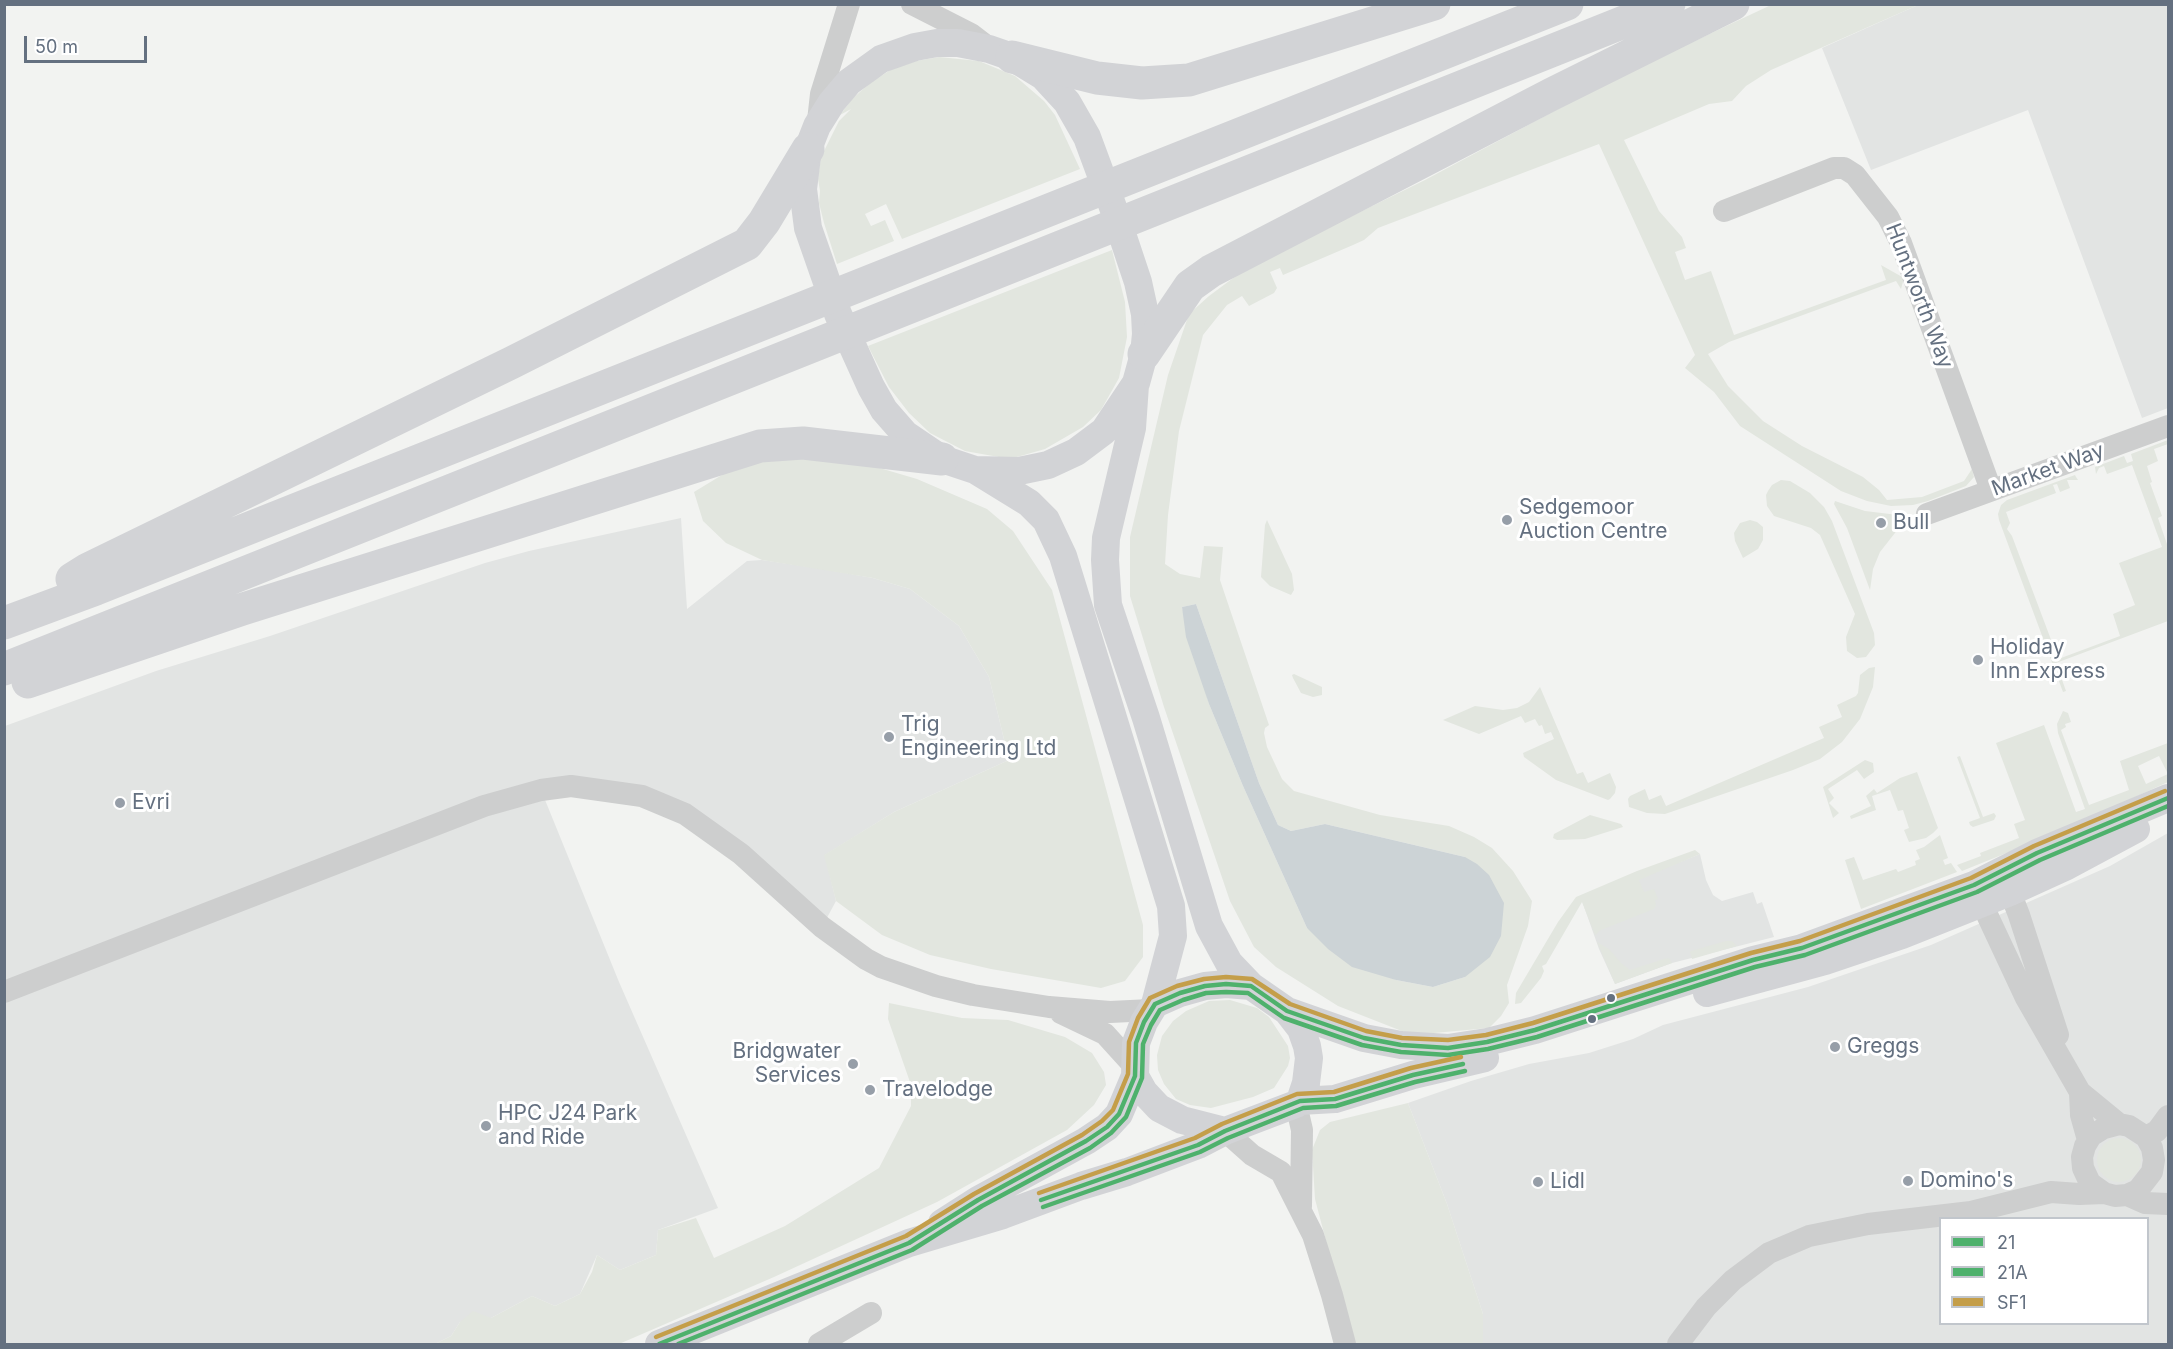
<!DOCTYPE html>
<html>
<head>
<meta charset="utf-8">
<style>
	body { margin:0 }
	#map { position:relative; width:2173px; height:1349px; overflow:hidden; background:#f2f3f1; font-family:Inter,sans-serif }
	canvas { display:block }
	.frame { position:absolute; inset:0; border:6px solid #647080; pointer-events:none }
	.legend { position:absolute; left:1939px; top:1217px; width:210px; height:108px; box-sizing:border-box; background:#fff; border:2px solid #c1c6cc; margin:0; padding:8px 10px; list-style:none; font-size:18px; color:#647080 }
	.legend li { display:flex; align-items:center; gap:12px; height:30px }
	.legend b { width:30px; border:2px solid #c1c6cc }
	.scale { position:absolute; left:24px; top:36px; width:123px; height:27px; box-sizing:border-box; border:3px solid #647080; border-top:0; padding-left:8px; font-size:18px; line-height:21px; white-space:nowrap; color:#647080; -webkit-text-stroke:4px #fff; paint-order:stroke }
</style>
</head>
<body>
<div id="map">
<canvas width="2173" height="1349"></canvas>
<div class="frame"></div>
<ul class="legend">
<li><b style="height:8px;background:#4eb16c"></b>21</li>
<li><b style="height:8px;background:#4eb16c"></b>21A</li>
<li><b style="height:8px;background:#c49e49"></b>SF1</li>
</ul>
<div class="scale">50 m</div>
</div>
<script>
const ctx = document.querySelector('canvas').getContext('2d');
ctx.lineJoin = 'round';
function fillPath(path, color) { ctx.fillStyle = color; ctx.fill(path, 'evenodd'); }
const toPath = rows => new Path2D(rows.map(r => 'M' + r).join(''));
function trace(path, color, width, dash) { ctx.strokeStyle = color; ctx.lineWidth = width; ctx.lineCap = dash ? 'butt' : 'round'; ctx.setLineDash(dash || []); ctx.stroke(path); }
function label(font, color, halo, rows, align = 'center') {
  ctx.font = font + ' Inter,sans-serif'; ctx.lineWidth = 6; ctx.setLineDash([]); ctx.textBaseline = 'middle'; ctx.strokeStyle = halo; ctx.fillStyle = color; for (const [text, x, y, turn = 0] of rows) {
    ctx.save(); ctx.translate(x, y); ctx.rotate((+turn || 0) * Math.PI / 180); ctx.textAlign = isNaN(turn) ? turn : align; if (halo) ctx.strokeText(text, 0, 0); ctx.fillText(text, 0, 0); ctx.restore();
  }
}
fillPath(toPath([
	[1918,5,2168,5,2168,408,2142,418,2028,110,1871,170,1822,48],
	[681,518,687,609,747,561,762,560,817,568,873,578,910,589,959,626,989,677,1009,760,894,812,825,855,836,901,822,927,685,814,541,790,619,982,718,1208,658,1230,656,1255,620,1270,597,1255,580,1294,555,1306,532,1296,491,1318,460,1322,451,1336,435,1344,5,1344,5,726,156,671,270,636,485,563,529,551],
	[2168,833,2168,1344,1483,1344,1483,1314,1447,1204,1408,1103,1471,1081,1529,1064,1589,1053,1633,1039,1663,1025,1808,987,1931,945,2110,866],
	[1940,1218,2148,1218,2148,1324,1940,1324],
	[1700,854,1706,880,1713,895,1722,901,1753,892,1757,904,1762,902,1774,937,1672,963,1615,984,1599,949,1582,901]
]), '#e2e4e3');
fillPath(toPath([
	[1771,5,1918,5,1771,70,1746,86,1732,101,1709,104,1624,140,1659,211,1682,237,1686,248,1675,252,1685,280,1711,271,1734,335,1886,280,1881,265,1904,278,1901,289,1896,281,1729,342,1708,354,1728,386,1763,421,1802,446,1863,477,1879,490,1887,500,1922,497,1964,481,1972,469,1974,477,1966,486,1928,501,1913,505,1891,506,1867,501,1841,491,1740,426,1714,392,1685,368,1695,355,1599,144,1378,228,1364,240,1353,245,1283,275,1280,268,1270,272,1277,288,1274,293,1249,306,1242,296,1227,305,1203,335,1179,431,1168,515,1165,564,1180,574,1200,578,1204,546,1223,547,1220,580,1269,725,1265,728,1264,733,1267,747,1282,779,1294,791,1380,815,1449,826,1474,837,1492,848,1513,871,1532,901,1528,926,1507,985,1509,1003,1501,1016,1489,1028,1412,1035,1338,1006,1276,967,1254,947,1230,901,1164,707,1130,596,1130,537,1168,375,1189,314,1209,296,1248,267,1425,180,1620,76],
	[1196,604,1259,783,1278,825,1291,831,1325,824,1465,857,1465,977,1433,987,1396,980,1307,928,1243,786,1209,704,1182,607],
	[939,57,979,61,1015,76,1044,101,1055,115,1080,169,902,239,886,204,865,214,871,226,885,220,894,241,837,264,824,223,819,203,820,191,818,179,821,157,839,121,851,109,840,115,852,99,870,83,892,69,916,61],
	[1112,250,1125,302,1127,337,1119,378,1101,410,1083,427,1045,449,1010,459,965,451,930,433,909,413,889,387,868,346],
	[2168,440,2168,444,2154,449,2158,461,2147,466,2152,482,2150,483,2162,516,2158,518,2168,547,2168,621,2056,663,2066,691,2063,692,1999,520,1998,514,2001,505,2007,500,2075,475,2076,477,2078,480,2067,480,2070,488,2060,492,2057,484,2053,485,2056,493,2006,512,2010,523,2007,529,2012,536,2053,645,2048,647,2053,661,2120,636,2113,614,2135,605,2119,563,2162,547,2132,465,2107,474,2104,466,2099,468,2096,474,2095,467,2124,456,2127,463,2133,461,2131,454],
	[832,454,917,479,987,509,1013,531,1052,590,1143,925,1143,957,1125,981,1101,988,991,969,930,955,882,935,836,901,824,855,894,812,1009,760,989,677,959,626,910,589,873,578,762,560,726,543,703,521,694,492,740,464],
	[1781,480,1790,481,1810,493,1824,507,1832,521,1874,633,1875,645,1866,657,1857,658,1847,651,1846,637,1855,614,1820,535,1811,528,1774,516,1767,506,1766,495,1768,491,1772,485],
	[1835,501,1865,511,1898,515,1904,519,1902,524,1880,552,1873,569,1870,590,1847,528,1834,504],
	[1267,520,1292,574,1294,590,1291,595,1270,586,1261,577,1265,525],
	[1750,520,1757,522,1763,527,1763,540,1758,549,1743,558,1735,541,1734,533,1740,523],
	[1875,667,1873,687,1860,719,1842,742,1820,759,1793,770,1665,814,1647,813,1629,807,1628,799,1630,796,1645,789,1649,800,1661,795,1666,806,1824,738,1819,727,1842,717,1837,705,1856,696,1858,693,1860,675,1869,668],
	[1294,674,1322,687,1322,695,1313,697,1301,693,1293,678,1292,675],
	[1540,687,1577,774,1583,772,1588,783,1610,773,1616,787,1615,793,1610,799,1608,800,1556,780,1524,757,1523,753,1554,739,1551,732,1545,734,1542,725,1539,726,1535,719,1525,723,1521,716,1479,734,1443,720,1475,706,1503,710,1517,708,1529,702],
	[2063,711,2068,713,2071,722,2065,724,2066,727,2061,730,2089,805,2129,790,2120,761,2168,743,2168,782,2056,833,1962,871,1957,865,1981,856,1980,853,2019,838,2014,824,2025,820,1996,743,2044,725,2076,812,2085,809,2058,733,2057,724],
	[2159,756,2168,774,2146,784,2138,766],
	[1960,756,1983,817,1994,813,1996,816,1994,820,1973,827,1970,825,1969,822,1980,818,1957,757],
	[1865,760,1873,763,1874,772,1864,779,1857,770,1828,789,1834,798,1829,803,1839,813,1833,818,1823,787],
	[1917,772,1938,828,1933,833,1926,838,1909,842,1904,830,1909,828,1903,810,1898,811,1890,790,1872,796,1876,810,1851,819,1850,816,1871,806,1866,796,1874,789,1877,793,1900,778],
	[1590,815,1621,824,1623,827,1585,839,1557,840,1553,838,1554,834],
	[1940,835,1948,858,1943,860,1945,865,1951,863,1957,872,1861,909,1845,860,1854,857,1863,880,1896,869,1898,872,1916,865,1915,861,1920,859,1916,850,1924,847],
	[1695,850,1700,854,1639,880,1644,892,1654,889,1658,899,1655,900,1656,905,1654,909,1601,930,1595,935,1582,902,1546,964,1542,966,1544,971,1541,978,1521,1003,1515,1004,1516,993,1558,922,1576,897,1637,871],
	[1726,941,1732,941,1737,946,1692,959,1690,952,1691,951],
	[1597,942,1609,949,1621,963,1630,970,1664,959,1669,958,1672,963,1615,984],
	[1230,1000,1257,1008,1269,1017,1288,1046,1290,1058,1288,1066,1274,1088,1253,1097,1211,1108,1190,1105,1176,1099,1164,1084,1158,1070,1157,1055,1162,1036,1173,1021,1186,1011,1209,1001],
	[889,1003,962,1018,1008,1020,1065,1037,1092,1053,1104,1072,1106,1085,1094,1105,1067,1130,937,1202,774,1277,619,1344,435,1344,451,1336,460,1322,473,1311,491,1318,532,1296,555,1306,580,1294,592,1272,597,1255,620,1270,656,1255,658,1230,696,1218,714,1258,785,1226,879,1168,911,1106,911,1085,888,1019],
	[1408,1103,1447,1204,1483,1314,1483,1344,1353,1344,1315,1199,1312,1150,1320,1130,1330,1122],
	'2097 1160a22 22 0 1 1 44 0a22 22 0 1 1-44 0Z'
]), '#e2e6df');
fillPath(toPath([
	[1196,604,1259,783,1278,825,1291,831,1325,824,1465,857,1477,864,1489,875,1504,903,1501,936,1490,957,1465,977,1433,987,1396,980,1352,967,1328,949,1307,928,1243,786,1209,704,1186,637,1182,607]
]), '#ccd3d6');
trace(toPath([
	[912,4,971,34,984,44],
	[818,121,821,94,849,4],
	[1724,211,1834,168,1844,168,1855,175,1888,217,1901,243,1991,490],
	[1927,514,2168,426],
	[2005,879,2019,915,2058,1035],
	[1975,889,2026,998,2080,1092,2081,1115,2088,1140],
	[4,992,484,806,541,790,571,786,642,796,685,814,741,854,822,927,866,959,881,967,936,986,973,995,1049,1007,1110,1012,1151,1010],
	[1061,1013,1105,1034,1134,1066],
	[2080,1092,2119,1124],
	[1296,1104,1302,1130,1301,1206],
	[1225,1131,1252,1155,1281,1172,1313,1235,1332,1295,1345,1344],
	[2146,1137,2157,1131,2168,1116],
	[2127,1195,2145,1203,2168,1204],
	[819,1344,871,1313],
	[1678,1344,1706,1307,1733,1280,1769,1253,1809,1236,1868,1224,1971,1212,2051,1192,2079,1194,2104,1193,2115,1196,2127,1195,2138,1190,2152,1172,2154,1160,2152,1148,2146,1137,2129,1126,2119,1124,2104,1128,2091,1136,2085,1146,2082,1157,2083,1168,2090,1183,2104,1193]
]), '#cdcece', 22);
trace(toPath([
	[937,43,958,43,989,49,1012,57,1043,76,1067,102,1087,137,1114,210,1138,282,1145,314,1146,334,1144,354,1136,383,1104,431,1076,452,1048,465,1019,471,975,470,942,459,905,434,884,410,871,387,838,314,808,228,803,189,808,149,817,126,832,102,849,82,881,59,915,47,937,43],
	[1135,385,1132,428,1106,538,1105,560,1108,605,1146,718,1209,926,1229,963,1251,986],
	[977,471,1029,503,1046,520,1063,556,1171,906,1173,936,1155,1004],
	[1707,993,1825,961,1902,935,2010,892,2067,866,2136,829],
	[1287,1011,1364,1038,1401,1045,1448,1048,1487,1042,1535,1030,1753,960,1802,948,1974,885,2037,853,2168,798],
	[1300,1101,1335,1099,1413,1075,1485,1058],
	[942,1223,978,1200,1086,1141,1107,1127,1119,1114,1135,1076],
	[659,1344,909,1243,1003,1215,1081,1186,1127,1172,1198,1145,1225,1131,1296,1104,1300,1101,1306,1083,1309,1058,1307,1046,1301,1029,1287,1011,1251,986,1226,984,1205,986,1180,993,1155,1004,1144,1022,1136,1043,1135,1076,1144,1092,1159,1108,1182,1120,1225,1131]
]), '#d2d3d6', 28);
trace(toPath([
	[1012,57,1097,78,1142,83,1189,80,1434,4],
	[1144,354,1190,286,1211,271,1552,94,1733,4],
	[72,579,88,569,511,363,747,244,764,222,808,149],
	[4,623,96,589,1567,4],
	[4,669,1669,4],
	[28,682,243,609,760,446,803,443,942,459]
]), '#d2d3d6', 33);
trace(toPath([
	[1041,1200,1198,1145,1225,1131,1300,1101,1335,1099,1413,1075,1463,1064],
	[659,1344,909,1243,978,1200,1086,1141,1107,1127,1119,1114,1135,1076,1136,1043,1144,1022,1155,1004,1180,993,1205,986,1226,984,1251,986,1287,1011,1364,1038,1401,1045,1448,1048,1487,1042,1535,1030,1753,960,1802,948,1974,885,2037,853,2168,798]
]), '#4eb16c', 4.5);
trace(toPath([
	[1043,1207,1200,1152,1228,1138,1303,1108,1336,1106,1415,1082,1465,1071],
	[678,1344,912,1250,982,1206,1090,1148,1111,1133,1126,1117,1142,1078,1143,1044,1151,1025,1160,1010,1183,1000,1206,993,1226,992,1248,993,1284,1018,1362,1045,1401,1052,1448,1055,1488,1049,1537,1037,1755,967,1805,955,1977,892,2040,860,2168,806]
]), '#4eb16c', 4.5);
trace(toPath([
	[1039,1193,1195,1138,1222,1124,1297,1094,1334,1092,1411,1068,1461,1057],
	[656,1337,906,1236,974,1194,1082,1135,1102,1121,1113,1110,1128,1074,1129,1042,1138,1018,1150,998,1177,986,1204,979,1226,977,1252,979,1290,1004,1366,1031,1402,1038,1448,1040,1486,1035,1533,1023,1751,953,1800,941,1971,878,2034,846,2165,791]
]), '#c49e49', 4.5);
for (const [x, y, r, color] of [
	[1507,520,6,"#969ea8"],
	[1881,523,6,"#969ea8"],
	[1978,660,6,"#969ea8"],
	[889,737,6,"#969ea8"],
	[120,803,6,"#969ea8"],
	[1611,998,5,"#647080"],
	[1592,1019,5,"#647080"],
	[1835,1047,6,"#969ea8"],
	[853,1064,6,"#969ea8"],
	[870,1090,6,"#969ea8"],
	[486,1126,6,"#969ea8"],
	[1908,1181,6,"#969ea8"],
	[1538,1182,6,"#969ea8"]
]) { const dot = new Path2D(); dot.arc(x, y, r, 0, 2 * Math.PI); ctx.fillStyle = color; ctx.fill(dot); trace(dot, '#fff', 2); }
label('21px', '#647080', '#fff', [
	["Huntworth Way",1919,296,69],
	["Market Way",2048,470,-20]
]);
label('21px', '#647080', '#fff', [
	["Sedgemoor",1519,508],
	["Auction Centre",1519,532],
	["Bull",1893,523],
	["Holiday",1990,648],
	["Inn Express",1990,672],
	["Trig",901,725],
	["Engineering Ltd",901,749],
	["Evri",132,803],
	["Greggs",1847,1047],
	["Bridgwater",841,1052,"right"],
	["Services",841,1076,"right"],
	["Travelodge",882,1090],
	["HPC J24 Park",498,1114],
	["and Ride",498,1138],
	["Domino's",1920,1181],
	["Lidl",1550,1182]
], 'left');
</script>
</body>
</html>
